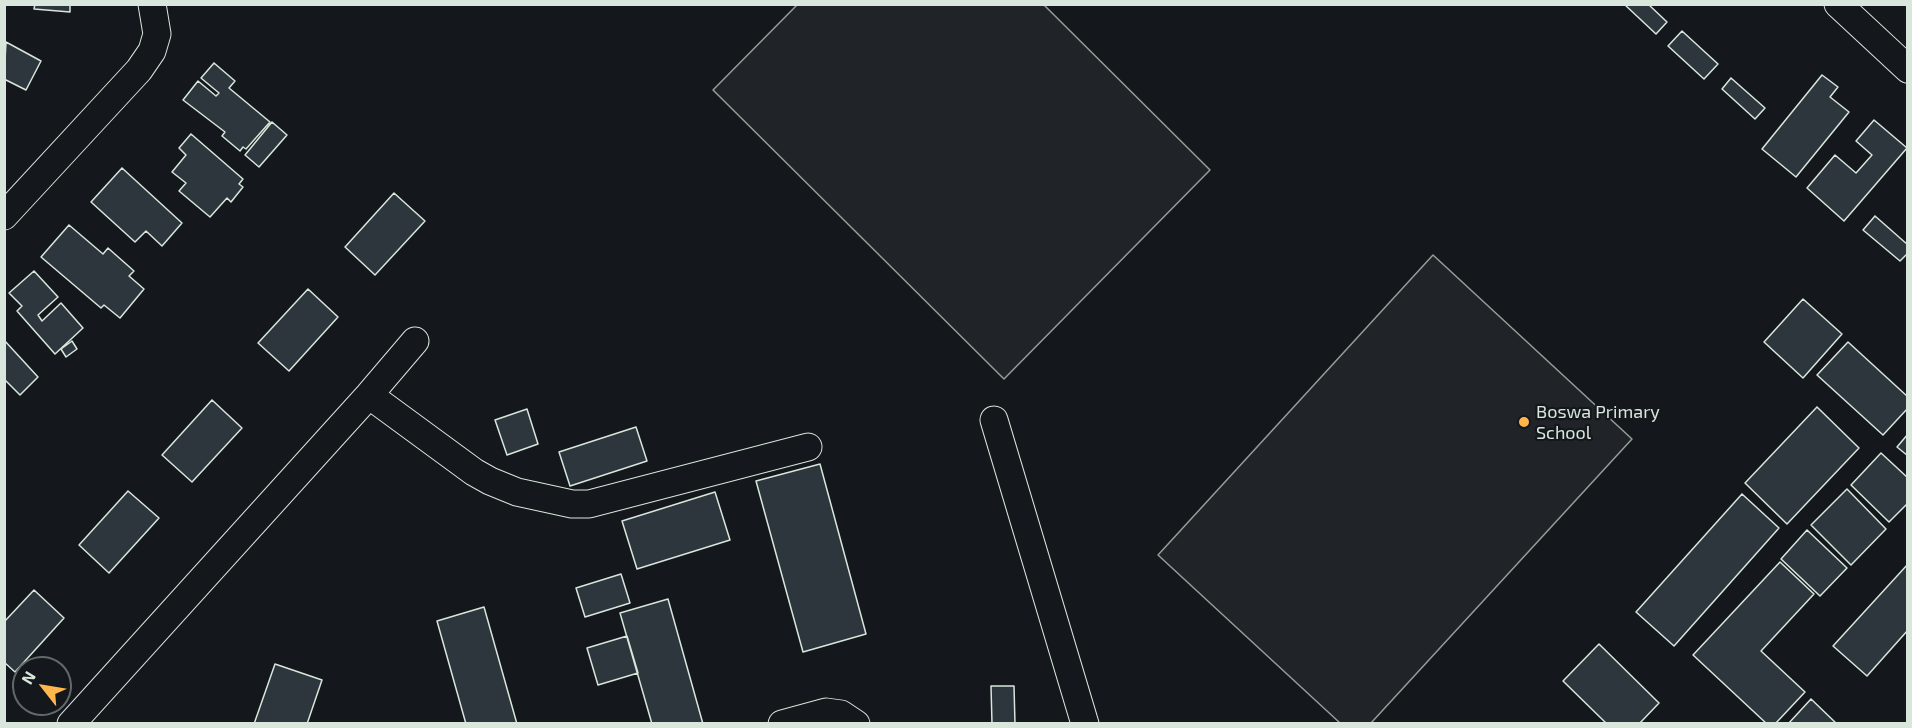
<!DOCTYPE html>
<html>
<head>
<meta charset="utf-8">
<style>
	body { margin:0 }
	#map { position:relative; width:1912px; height:728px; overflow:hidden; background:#14181c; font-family:"Exo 2",sans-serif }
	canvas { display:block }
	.frame { position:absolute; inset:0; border:6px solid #d8e6dc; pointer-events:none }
	.north { position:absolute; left:12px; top:656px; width:60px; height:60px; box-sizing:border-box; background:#14181c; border:2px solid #626a69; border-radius:50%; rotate:301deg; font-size:16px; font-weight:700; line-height:24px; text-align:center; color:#d8e6dc }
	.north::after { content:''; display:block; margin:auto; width:21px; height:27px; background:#ffb74d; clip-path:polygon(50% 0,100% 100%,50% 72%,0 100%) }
</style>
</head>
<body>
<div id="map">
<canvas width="1912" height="728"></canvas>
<div class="frame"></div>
<div class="north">N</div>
</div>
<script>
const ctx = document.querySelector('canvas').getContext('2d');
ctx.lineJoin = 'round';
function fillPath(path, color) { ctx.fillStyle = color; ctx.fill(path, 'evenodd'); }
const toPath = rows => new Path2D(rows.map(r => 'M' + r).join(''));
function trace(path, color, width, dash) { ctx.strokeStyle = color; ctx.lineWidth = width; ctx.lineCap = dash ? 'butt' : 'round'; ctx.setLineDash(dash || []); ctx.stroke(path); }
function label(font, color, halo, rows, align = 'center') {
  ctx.font = font + ' "Exo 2",sans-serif'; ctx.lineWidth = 4.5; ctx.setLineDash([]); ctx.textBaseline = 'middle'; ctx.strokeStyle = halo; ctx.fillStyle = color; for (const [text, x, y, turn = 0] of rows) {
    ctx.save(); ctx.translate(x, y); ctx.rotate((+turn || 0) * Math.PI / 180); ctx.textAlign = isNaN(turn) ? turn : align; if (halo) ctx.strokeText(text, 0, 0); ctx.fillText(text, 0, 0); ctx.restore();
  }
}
const green = toPath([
	[797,5,1044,5,1210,170,1004,379,713,90,797,5],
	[1433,255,1632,439,1371,723,1340,723,1158,555,1433,255]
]);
fillPath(green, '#202428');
trace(green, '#939e99', 1.5);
const building = toPath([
	[35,4,70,4,70,12,34,9,35,4],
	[1624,4,1648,4,1667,22,1656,34,1624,4],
	[1682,31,1718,64,1704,79,1668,46,1682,31],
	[6,42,41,61,26,90,4,79,6,42],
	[214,63,235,81,229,88,270,122,246,149,243,147,240,151,222,136,225,132,183,100,198,81,216,96,219,93,201,78,214,63],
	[1822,75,1838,87,1830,97,1849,112,1796,177,1762,149,1822,75],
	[1731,78,1765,108,1755,119,1722,89,1731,78],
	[1874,120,1907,148,1844,221,1807,188,1835,155,1856,173,1872,155,1856,141,1874,120],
	[272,122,287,135,259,167,245,155,272,122],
	[191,134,243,179,239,184,243,187,231,202,227,198,210,217,179,191,186,183,172,172,186,155,179,148,191,134],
	[122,168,182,223,162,246,146,231,135,242,91,202,122,168],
	[394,193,425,221,375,275,345,247,394,193],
	[1875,216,1908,245,1908,253,1900,261,1863,230,1875,216],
	[69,225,103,254,108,248,134,271,129,276,144,289,120,318,104,305,101,308,41,257,69,225],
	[34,271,58,297,38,315,42,321,61,303,83,328,55,354,17,311,22,306,9,293,34,271],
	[308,289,338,317,289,371,258,343,308,289],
	[1803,299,1842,334,1803,378,1764,342,1803,299],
	[4,340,38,377,20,395,4,379,4,340],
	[72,341,77,349,66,357,61,349,72,341],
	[1848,342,1908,397,1908,408,1883,435,1817,375,1848,342],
	[212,400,242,428,192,482,162,455,212,400],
	[1817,407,1859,448,1787,524,1745,483,1817,407],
	[527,409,538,444,507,455,495,420,527,409],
	[636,427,647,461,570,486,559,452,636,427],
	[1908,434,1908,456,1897,447,1908,434],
	[1881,453,1908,478,1908,503,1889,522,1851,485,1881,453],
	[820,464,866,634,803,652,756,481,820,464],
	[1847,489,1886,529,1851,565,1811,525,1847,489],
	[128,491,159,518,109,573,79,545,128,491],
	[715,492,730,540,637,569,622,521,715,492],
	[1742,494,1779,528,1674,646,1636,612,1742,494],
	[1807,530,1847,568,1820,596,1781,559,1807,530],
	[1780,562,1814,594,1761,651,1805,692,1775,724,1767,724,1693,655,1780,562],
	[1908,564,1908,630,1867,676,1833,646,1908,564],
	[621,574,630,603,585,617,576,588,621,574],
	[34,590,64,618,15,672,4,662,4,622,34,590],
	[668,599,703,724,652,724,620,613,668,599],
	[484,607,517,724,466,724,437,621,484,607],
	[627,636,638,673,598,685,587,648,627,636],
	[1599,644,1659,703,1639,724,1607,724,1563,681,1599,644],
	[275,664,322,680,307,724,254,724,275,664],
	[991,686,1014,686,1015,724,992,724,991,686],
	[1811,699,1837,724,1788,724,1811,699]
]);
fillPath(building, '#2c363c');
trace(building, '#d8e6dc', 1.5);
const street = toPath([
	[1838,4,1908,69],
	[4,216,139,70,152,51,157,34,152,4],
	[369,395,474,472,490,481,517,492,572,504,589,504,808,447],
	[994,420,1085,724],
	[71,724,369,395,415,341],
	[782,724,826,712,841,714,856,724]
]);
trace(street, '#d8e6dc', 29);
trace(street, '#14181c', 27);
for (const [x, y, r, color] of [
	[1524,422,6,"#ffb74d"]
]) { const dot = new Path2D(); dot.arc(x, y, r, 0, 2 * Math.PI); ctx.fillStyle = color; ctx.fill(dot); trace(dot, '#14181c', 2); }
label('18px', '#d8e6dc', '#14181c', [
	["Boswa Primary",1536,412],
	["School",1536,433]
], 'left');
</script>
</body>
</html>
